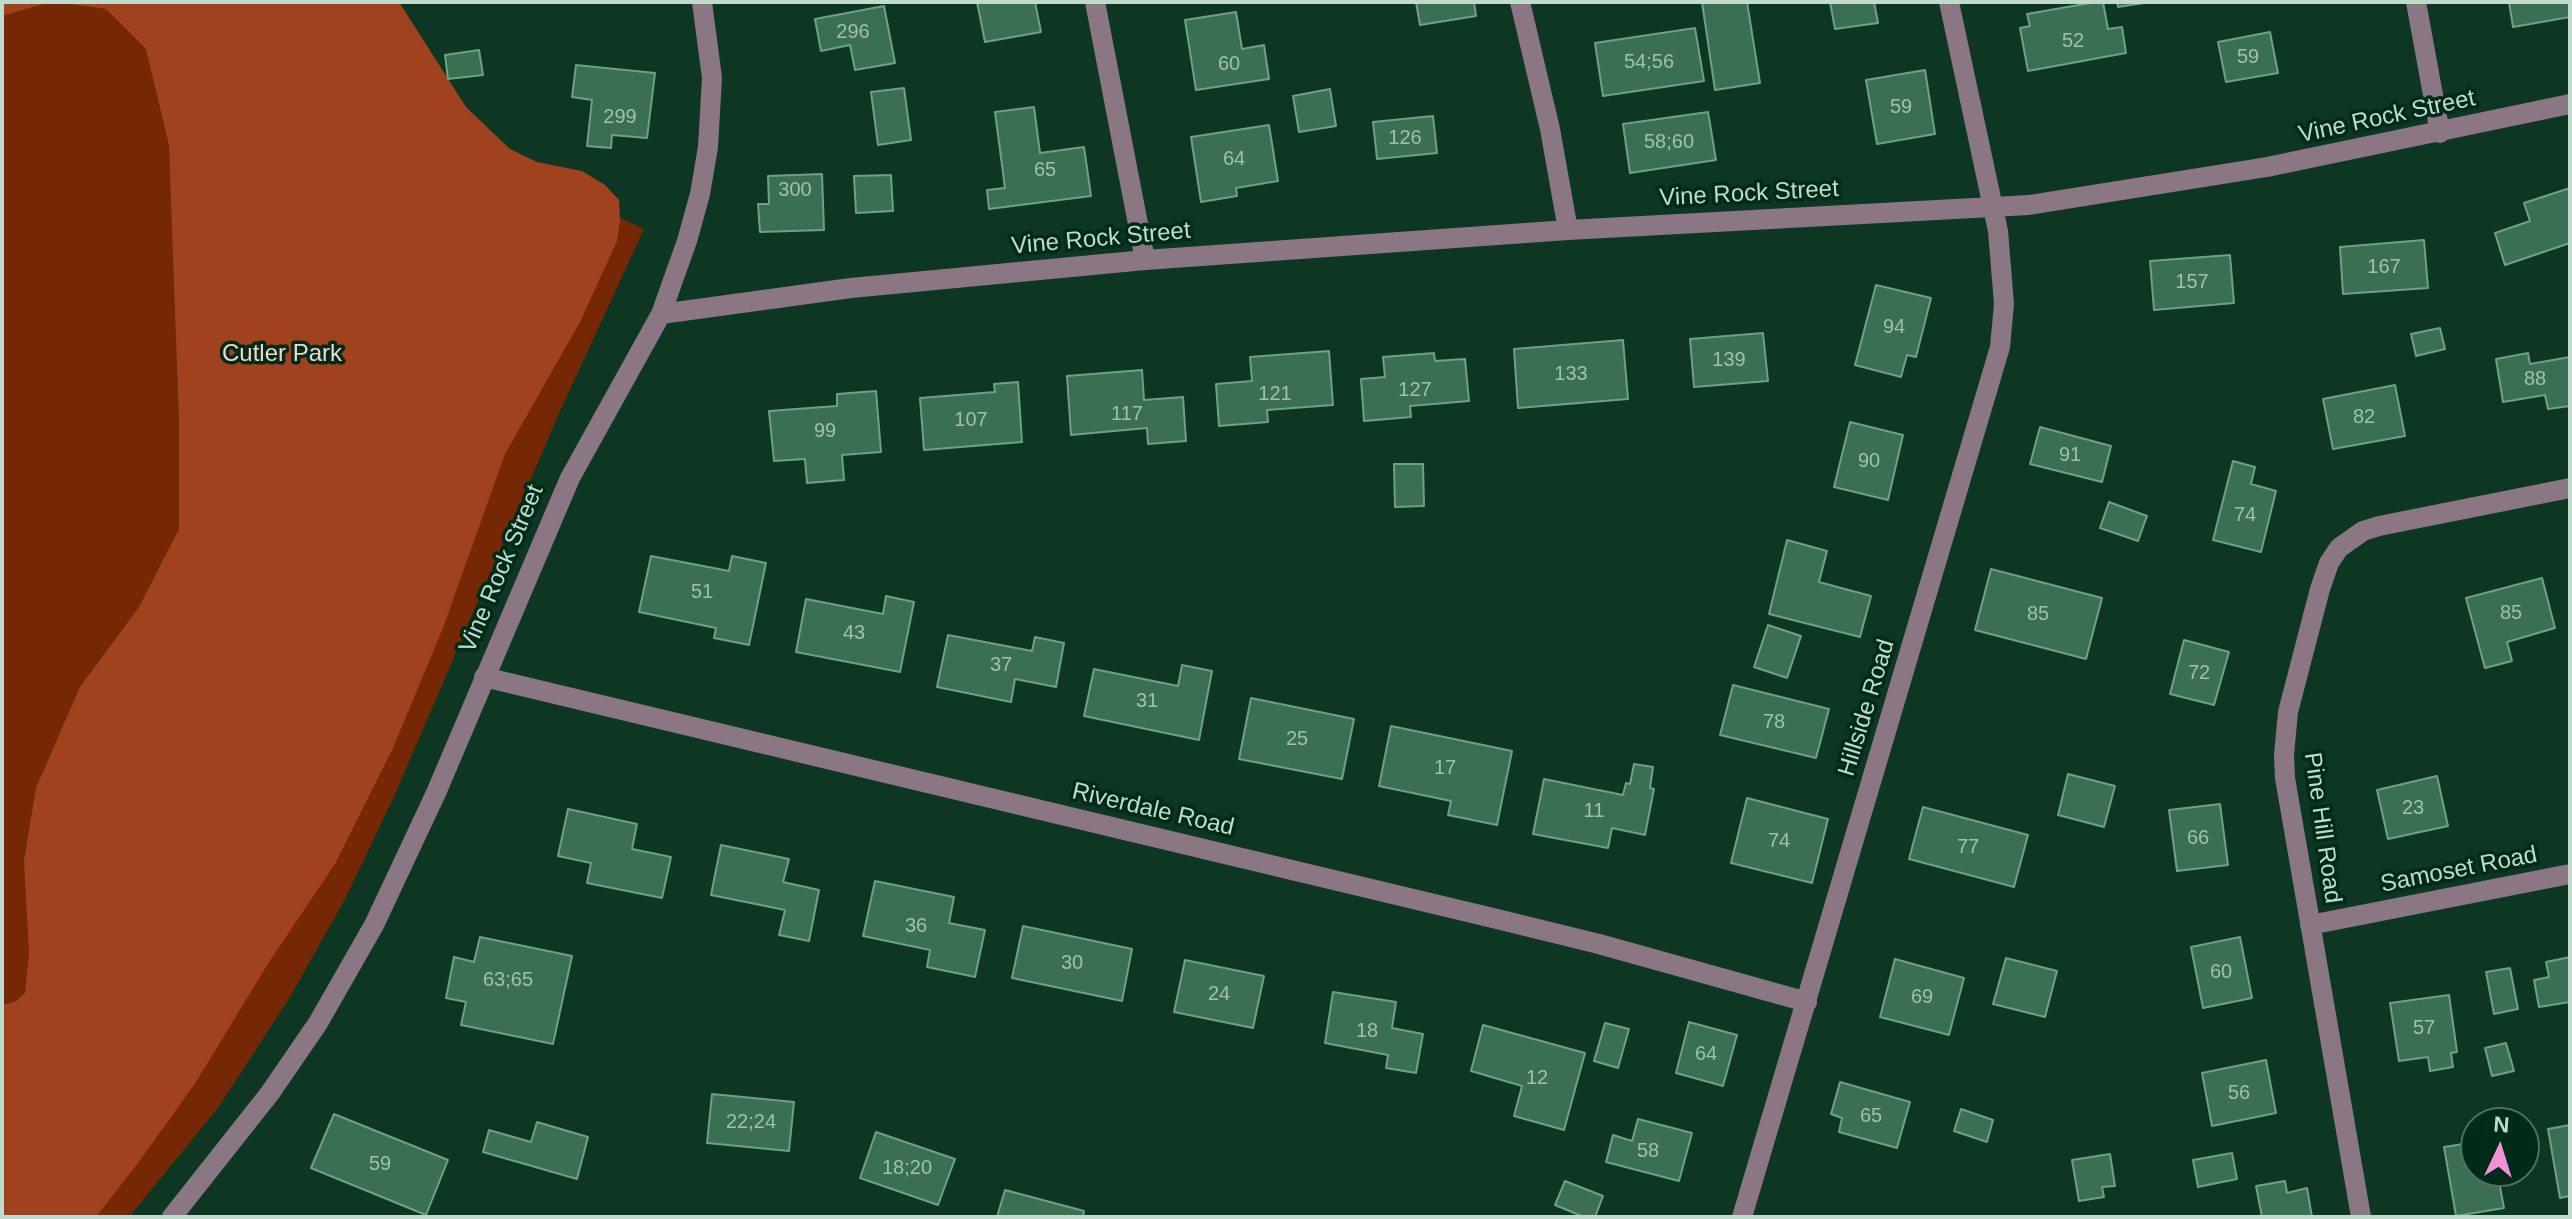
<!DOCTYPE html>
<html>
<head>
<meta charset="utf-8">
<style>
	body { margin:0 }
	#map { position:relative; width:2572px; height:1219px; overflow:hidden; background:#0d3623; font-family:Arial,sans-serif }
	canvas { display:block }
	.frame { position:absolute; inset:0; border:4px solid #c0dbcb; pointer-events:none }
	.north { position:absolute; left:2460px; top:1107px; width:80px; height:80px; box-sizing:border-box; background:#012b19; border:2px solid #4d7160; border-radius:50%; rotate:4deg; font-size:22px; font-weight:700; line-height:32px; text-align:center; color:#c0dbcb }
	.north::after { content:''; display:block; margin:auto; width:28px; height:36px; background:#f391d5; clip-path:polygon(50% 0,100% 100%,50% 72%,0 100%) }
</style>
</head>
<body>
<div id="map">
<canvas width="2572" height="1219"></canvas>
<div class="frame"></div>
<div class="north">N</div>
</div>
<script>
const ctx = document.querySelector('canvas').getContext('2d');
ctx.lineJoin = 'round';
function fillPath(path, color) { ctx.fillStyle = color; ctx.fill(path, 'evenodd'); }
const toPath = rows => new Path2D(rows.map(r => 'M' + r).join(''));
function trace(path, color, width, dash) { ctx.strokeStyle = color; ctx.lineWidth = width; ctx.lineCap = dash ? 'butt' : 'round'; ctx.setLineDash(dash || []); ctx.stroke(path); }
function label(font, color, halo, rows, align = 'center') {
  ctx.font = font + ' Arial,sans-serif'; ctx.lineWidth = 7; ctx.setLineDash([]); ctx.textBaseline = 'middle'; ctx.strokeStyle = halo; ctx.fillStyle = color; for (const [text, x, y, turn = 0] of rows) {
    ctx.save(); ctx.translate(x, y); ctx.rotate((+turn || 0) * Math.PI / 180); ctx.textAlign = isNaN(turn) ? turn : align; if (halo) ctx.strokeText(text, 0, 0); ctx.fillText(text, 0, 0); ctx.restore();
  }
}
fillPath(toPath([
	[2,2,393,2,471,148,644,229,561,409,393,799,344,901,290,997,218,1108,129,1217,2,1217]
]), '#762705');
fillPath(toPath([
	[2,2,50,2,2,16],
	[57,2,399,2,466,107,510,149,537,162,582,171,605,185,619,200,620,220,617,241,580,322,505,454,443,628,393,748,335,864,269,962,196,1082,138,1163,96,1217,2,1217,2,1005,15,1002,25,993,29,953,24,861,36,788,80,687,139,607,179,529,179,421,169,145,146,49,106,9]
]), '#a1421e');
const building = toPath([
	[977,2,1035,2,1041,32,985,42,977,2],
	[1416,2,1474,2,1476,16,1420,25,1416,2],
	[1702,2,1747,2,1760,83,1715,90,1702,2],
	[1830,2,1874,2,1878,23,1835,29,1830,2],
	[2096,2,2103,2,2108,29,2122,27,2126,53,2028,71,2020,28,2030,26,2027,14,2096,2],
	[2117,2,2150,2,2118,7,2117,2],
	[2509,2,2570,2,2570,17,2513,27,2509,2],
	[884,6,895,63,855,70,850,45,821,51,815,19,884,6],
	[1236,12,1242,49,1264,45,1269,79,1196,90,1185,20,1236,12],
	[1695,28,1704,81,1603,96,1595,43,1695,28],
	[2270,32,2278,73,2226,82,2218,42,2270,32],
	[479,50,483,75,448,79,445,55,479,50],
	[576,65,655,73,647,138,612,135,611,148,587,146,592,100,572,97,576,65],
	[1925,70,1935,134,1877,144,1866,80,1925,70],
	[904,88,911,140,878,145,871,92,904,88],
	[1330,89,1336,126,1299,132,1293,96,1330,89],
	[1034,107,1040,153,1084,147,1091,196,989,209,987,190,1005,188,995,112,1034,107],
	[1708,112,1716,160,1630,173,1623,124,1708,112],
	[1433,116,1437,153,1377,159,1373,122,1433,116],
	[1269,125,1278,181,1236,188,1237,196,1201,202,1191,137,1269,125],
	[822,174,824,230,760,232,758,204,769,204,768,176,822,174],
	[891,175,893,211,856,213,854,176,891,175],
	[2570,188,2570,243,2505,265,2495,233,2530,221,2524,203,2570,188],
	[2424,240,2428,288,2343,294,2340,247,2424,240],
	[2230,255,2234,303,2154,310,2150,261,2230,255],
	[1876,285,1931,298,1916,357,1907,355,1901,377,1855,365,1876,285],
	[2440,328,2445,349,2416,356,2411,334,2440,328],
	[1763,333,1768,381,1694,387,1690,339,1763,333],
	[1623,340,1628,399,1518,408,1514,349,1623,340],
	[1329,351,1333,405,1267,410,1268,422,1219,426,1216,384,1252,381,1250,357,1329,351],
	[1434,353,1435,361,1465,359,1469,401,1410,406,1411,417,1364,421,1361,379,1385,377,1383,357,1434,353],
	[2528,353,2530,364,2570,357,2570,406,2548,409,2545,395,2503,402,2496,359,2528,353],
	[1142,370,1144,400,1183,397,1186,441,1148,444,1147,428,1071,435,1067,376,1142,370],
	[1018,382,1022,442,924,450,920,398,995,392,994,384,1018,382],
	[2395,385,2405,436,2333,449,2323,399,2395,385],
	[876,391,881,452,842,455,844,480,807,483,805,459,774,461,769,411,837,406,837,394,876,391],
	[1850,422,1903,435,1888,500,1834,487,1850,422],
	[2040,427,2111,446,2102,482,2030,464,2040,427],
	[2233,461,2255,467,2251,484,2276,491,2261,552,2213,540,2233,461],
	[1394,464,1423,464,1424,506,1395,507,1394,464],
	[2109,502,2147,516,2138,541,2100,528,2109,502],
	[1787,540,1827,551,1819,582,1871,596,1860,637,1769,614,1787,540],
	[651,556,729,571,732,556,766,563,749,645,714,638,716,628,639,612,651,556],
	[1991,569,2102,598,2086,659,1975,630,1991,569],
	[2542,578,2555,628,2507,642,2512,661,2485,668,2466,598,2542,578],
	[886,596,914,602,900,672,796,652,806,599,883,614,886,596],
	[1768,625,1801,636,1787,678,1754,667,1768,625],
	[948,635,1032,651,1035,637,1064,643,1056,687,1015,679,1011,702,937,687,948,635],
	[2184,640,2229,652,2214,705,2170,694,2184,640],
	[1182,665,1212,671,1199,740,1084,716,1094,669,1178,686,1182,665],
	[1733,685,1829,709,1816,758,1720,735,1733,685],
	[1251,698,1354,719,1342,779,1239,759,1251,698],
	[1391,726,1512,751,1497,825,1448,815,1451,801,1379,786,1391,726],
	[1634,764,1653,767,1650,788,1654,789,1645,835,1612,828,1608,848,1533,834,1544,779,1623,795,1626,783,1630,784,1634,764],
	[2068,774,2115,786,2104,827,2058,815,2068,774],
	[2437,776,2448,826,2388,839,2377,790,2437,776],
	[1747,798,1828,819,1812,883,1731,863,1747,798],
	[2220,804,2228,865,2177,871,2169,810,2220,804],
	[1923,807,2028,835,2014,887,1909,859,1923,807],
	[568,809,637,824,632,849,671,857,662,898,587,883,591,863,558,856,568,809],
	[721,845,789,859,783,882,819,890,809,941,779,935,785,910,711,895,721,845],
	[875,881,954,897,949,923,985,930,975,977,927,967,930,950,863,936,875,881],
	[1023,926,1132,949,1122,1001,1012,978,1023,926],
	[480,937,572,956,553,1044,461,1025,466,1002,446,998,454,957,474,962,480,937],
	[2240,937,2252,998,2203,1008,2191,947,2240,937],
	[2570,957,2570,1002,2539,1007,2534,980,2549,977,2546,962,2570,957],
	[2006,958,2057,971,2045,1017,1993,1004,2006,958],
	[1895,959,1964,978,1949,1035,1880,1017,1895,959],
	[1185,960,1264,976,1253,1028,1174,1012,1185,960],
	[2510,968,2518,1009,2494,1014,2486,972,2510,968],
	[1333,992,1396,1002,1392,1028,1423,1034,1416,1073,1386,1068,1388,1055,1325,1043,1333,992],
	[2449,995,2457,1052,2451,1053,2453,1067,2430,1071,2428,1057,2399,1061,2390,1003,2449,995],
	[1689,1022,1737,1035,1723,1086,1676,1073,1689,1022],
	[1605,1023,1629,1029,1618,1068,1594,1061,1605,1023],
	[1483,1025,1585,1053,1564,1130,1514,1116,1522,1086,1471,1071,1483,1025],
	[2506,1043,2514,1071,2492,1076,2485,1048,2506,1043],
	[2266,1060,2276,1113,2212,1126,2202,1073,2266,1060],
	[1840,1082,1910,1102,1897,1148,1839,1132,1842,1118,1831,1114,1840,1082],
	[712,1094,794,1102,789,1151,707,1143,712,1094],
	[1961,1109,1993,1120,1987,1142,1954,1131,1961,1109],
	[334,1114,448,1160,426,1215,311,1168,334,1114],
	[1638,1119,1692,1133,1679,1181,1606,1162,1613,1135,1632,1141,1638,1119],
	[537,1122,588,1137,577,1179,483,1152,489,1130,531,1142,537,1122],
	[2570,1125,2570,1196,2560,1198,2548,1129,2570,1125],
	[876,1132,955,1159,938,1205,860,1178,876,1132],
	[2476,1142,2476,1171,2497,1171,2504,1208,2456,1216,2444,1147,2476,1142],
	[2232,1153,2237,1179,2198,1187,2193,1160,2232,1153],
	[2110,1154,2115,1186,2102,1187,2104,1197,2079,1201,2072,1160,2110,1154],
	[1565,1181,1603,1196,1595,1217,1584,1217,1555,1205,1565,1181],
	[2285,1181,2287,1193,2307,1188,2312,1217,2262,1217,2256,1186,2285,1181],
	[1005,1190,1084,1211,1083,1217,997,1217,1005,1190]
]);
fillPath(building, '#3b6f54');
trace(building, '#6da285', 2);
trace(toPath([
	[1095,2,1145,260],
	[1520,2,1550,129,1568,230],
	[2416,2,2440,133],
	[661,314,851,288,1145,260,1568,230,2029,205,2267,167,2570,104],
	[484,677,1497,919,1599,944,1807,1002],
	[2310,925,2570,874],
	[172,1217,270,1093,318,1023,374,925,436,793,570,478,661,314,687,241,700,194,708,147,712,78,702,2],
	[1742,1217,2000,347,2004,304,1998,231,1949,2],
	[2361,1217,2285,778,2284,755,2288,712,2320,589,2329,563,2339,548,2363,531,2379,526,2570,488]
]), '#8b7683', 20);
label('20px', '#9fc0ad', null, [
	["296",853,32],
	["52",2073,41],
	["59",2248,57],
	["54;56",1649,62],
	["60",1229,64],
	["59",1901,107],
	["299",620,117],
	["126",1405,138],
	["58;60",1669,142],
	["64",1234,159],
	["65",1045,170],
	["300",795,190],
	["167",2384,267],
	["157",2192,282],
	["94",1894,327],
	["139",1729,360],
	["133",1571,374],
	["88",2535,379],
	["127",1415,390],
	["121",1275,394],
	["117",1127,414],
	["82",2364,417],
	["107",971,420],
	["99",825,431],
	["91",2070,455],
	["90",1869,461],
	["74",2245,515],
	["51",702,592],
	["85",2511,613],
	["85",2038,614],
	["43",854,633],
	["37",1001,665],
	["72",2199,673],
	["31",1147,701],
	["78",1774,722],
	["25",1297,739],
	["17",1445,768],
	["23",2413,808],
	["11",1594,811],
	["66",2198,838],
	["74",1779,841],
	["77",1968,847],
	["36",916,926],
	["30",1072,963],
	["60",2221,972],
	["63;65",508,980],
	["24",1219,994],
	["69",1922,997],
	["57",2424,1028],
	["18",1367,1031],
	["64",1706,1054],
	["12",1537,1078],
	["56",2239,1093],
	["65",1871,1116],
	["22;24",751,1122],
	["58",1648,1151],
	["59",380,1164],
	["18;20",907,1168]
]);
label('24px', '#c0dbcb', '#012b19', [
	["Vine Rock Street",2387,117,-12],
	["Vine Rock Street",1749,194,-3],
	["Vine Rock Street",1101,239,-5],
	["Vine Rock Street",502,569,-67],
	["Hillside Road",1867,708,-73],
	["Riverdale Road",1153,810,13],
	["Pine Hill Road",2322,828,82],
	["Samoset Road",2459,870,-11]
]);
label('24px', '#f4d3c8', '#012b19', [
	["Cutler Park",282,354]
]);
</script>
</body>
</html>
